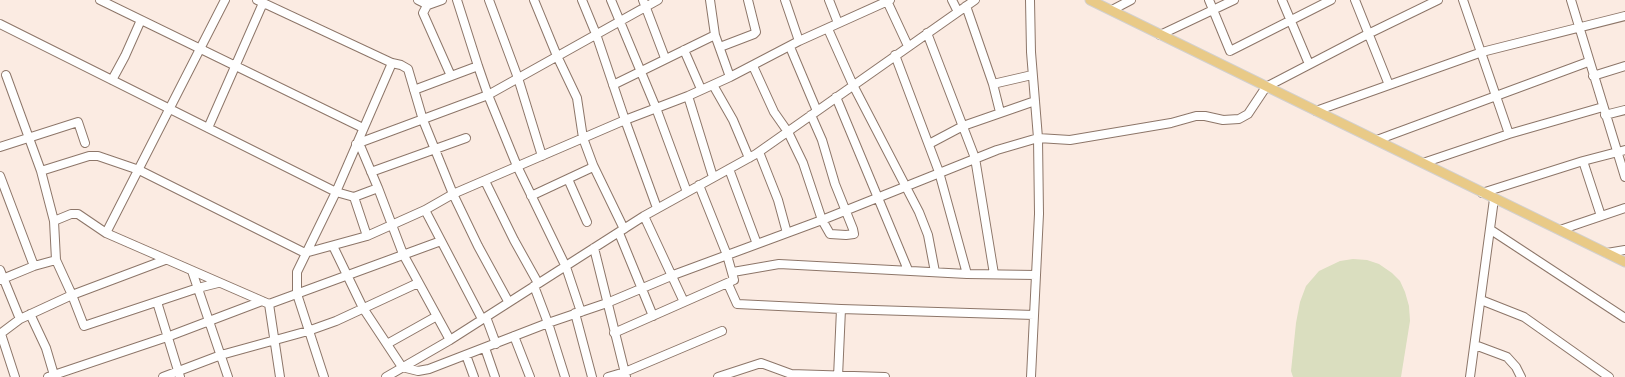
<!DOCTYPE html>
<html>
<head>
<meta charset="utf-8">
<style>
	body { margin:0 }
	canvas { display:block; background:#fbebe2 }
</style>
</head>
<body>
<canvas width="1625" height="377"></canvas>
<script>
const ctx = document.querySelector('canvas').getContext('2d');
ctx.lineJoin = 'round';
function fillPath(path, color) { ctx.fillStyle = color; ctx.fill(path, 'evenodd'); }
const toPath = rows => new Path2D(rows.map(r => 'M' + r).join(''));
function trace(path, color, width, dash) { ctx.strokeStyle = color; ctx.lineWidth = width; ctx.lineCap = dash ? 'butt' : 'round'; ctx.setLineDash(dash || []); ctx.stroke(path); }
fillPath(toPath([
	[1353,259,1367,260,1379,264,1392,273,1400,281,1405,292,1409,306,1410,321,1401,377,1293,377,1291,371,1296,323,1300,302,1306,286,1319,271,1340,261]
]), '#dadebf');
const minor = toPath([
	[100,0,363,128],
	[257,0,392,63,401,65,408,69,423,120,453,194,478,246,508,301],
	[418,0,428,5,442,0],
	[430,0,423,13,451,76],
	[457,0,478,66,488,95,517,166,566,267,581,312],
	[489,0,518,78,542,156],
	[534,0,557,56,577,98,583,138,593,165,624,229],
	[582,0,596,34,625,120,657,208],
	[611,0,656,108,687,192],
	[643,0,665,58],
	[710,0,715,35,730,77],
	[785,0,799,41],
	[829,0,838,23],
	[952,0,958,12],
	[1030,0,1031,52,1038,138,1039,214,1031,377],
	[1209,0,1230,51,1331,0],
	[1282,0,1309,64],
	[1355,0,1389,85],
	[1463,0,1509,134],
	[1571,0,1625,177],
	[887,1,908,46],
	[966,6,993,84,1000,112],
	[1112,10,1131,0],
	[0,24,336,192,354,197,378,188,403,254,450,340],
	[828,29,853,85,919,212,928,235,935,272],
	[927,33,975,158,994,274],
	[1160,35,1234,0],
	[720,47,754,34,756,32,748,0],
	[790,47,817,111],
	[684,50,701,89],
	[895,55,939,172,967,274],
	[753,66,774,112,788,132,803,163,822,220,830,234,846,235,854,234,853,229,835,184,822,140,811,115],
	[6,75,41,171,54,221,56,260,72,295,84,326,198,288,218,283],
	[1593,76,1625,66],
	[112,80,125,56,141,20],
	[993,84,1032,75],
	[613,85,715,35],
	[713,85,733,120,749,158],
	[414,90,478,66],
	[688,96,713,177],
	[836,97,908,270],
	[1316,111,1482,52,1625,16],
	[1605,115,1625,110],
	[208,128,263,3],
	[1377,140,1588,62],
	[359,143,378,188],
	[356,144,488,95,658,0],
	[929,144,963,126,1035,101],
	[0,147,78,122,85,143],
	[759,152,778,200,787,233],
	[1583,161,1601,216],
	[1423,163,1509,134,1603,107],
	[729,169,757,244],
	[41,171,89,156,98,156,139,170,305,253,367,236,425,210,453,194,625,120,688,96,730,77,799,41,890,0],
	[371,172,466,138],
	[0,176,34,266],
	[568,179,587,222],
	[485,181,514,240,538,283],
	[1482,193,1583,161,1625,150],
	[531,196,591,168,593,165],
	[354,197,367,236],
	[425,210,482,319],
	[644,216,684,302],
	[54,221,71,214,78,214,106,233,269,304,441,241],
	[1491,230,1625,318],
	[1560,230,1625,208],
	[106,233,225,0],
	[619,233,653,316],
	[333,246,363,308,402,367,418,371,429,369,548,323,607,303,676,274,822,220,997,150,1038,138,1070,140,1171,123,1196,116,1205,116,1223,120,1239,119,1248,114,1266,87,1368,34,1438,0],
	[594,248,626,377],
	[1607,253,1625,250],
	[0,270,20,319,0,334],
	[192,271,228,377],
	[733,272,779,264,967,274,1036,275],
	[0,280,34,266,56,260],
	[728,284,737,304,841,309,1034,315],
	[534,286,548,323,565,377],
	[1481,300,1524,317,1609,377],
	[157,302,180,377],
	[269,304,280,377],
	[575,313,592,377],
	[30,314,46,348,54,375],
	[486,317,496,344],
	[20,319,72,295,165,260],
	[614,333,734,280,727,255,699,185],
	[1,334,15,377],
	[514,336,530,377],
	[387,344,437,316],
	[1475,345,1507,357,1516,367,1521,377],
	[485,348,495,377],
	[466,355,474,377],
	[48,377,167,337,262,301],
	[163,377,221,355,308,331,336,321,418,283],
	[324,377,297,294,297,272,336,192,392,63],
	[386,377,450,340,644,216,756,154,975,0],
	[608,377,625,372,722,331],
	[718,377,761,363,791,374,885,377],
	[838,377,841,309],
	[1470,377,1494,199]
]);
const major = toPath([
	[1090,0,1625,262]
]);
trace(minor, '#8d7669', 10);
trace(major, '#d2d0ce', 11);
trace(minor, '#fff', 8);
trace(major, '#e9ca87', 9);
</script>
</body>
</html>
